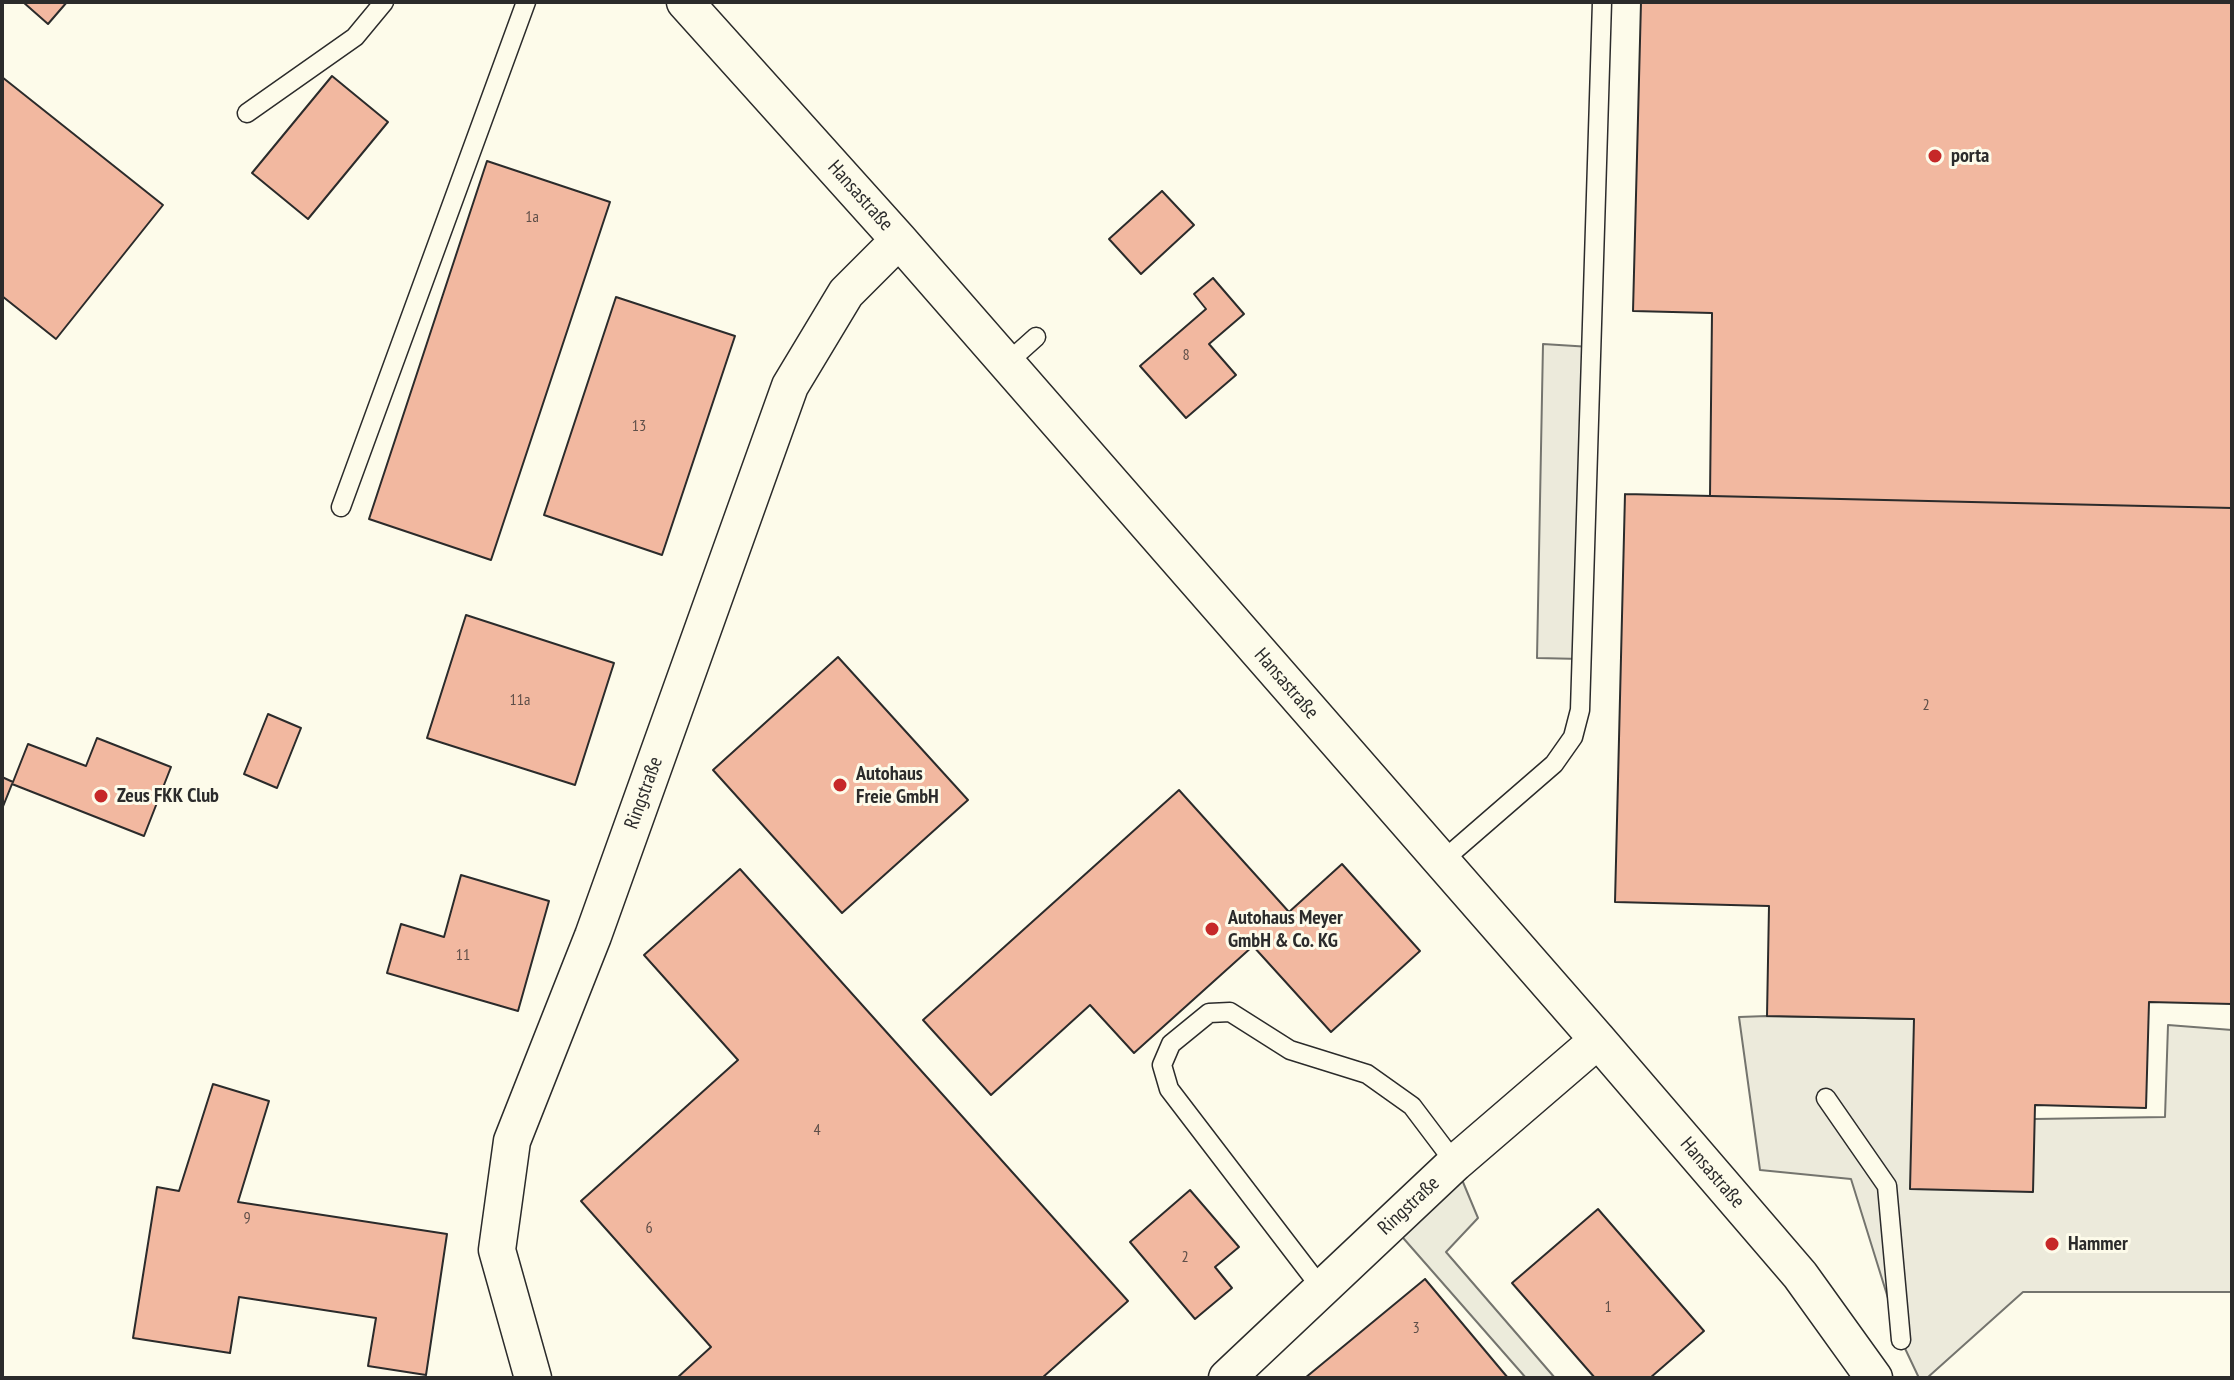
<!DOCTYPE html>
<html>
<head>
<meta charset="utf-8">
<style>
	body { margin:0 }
	#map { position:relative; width:2234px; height:1380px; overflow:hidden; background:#fdfbea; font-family:"PT Sans Narrow",sans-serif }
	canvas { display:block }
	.frame { position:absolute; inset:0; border:4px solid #2b2b2b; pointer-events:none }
</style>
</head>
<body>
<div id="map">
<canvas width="2234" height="1380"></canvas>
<div class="frame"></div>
</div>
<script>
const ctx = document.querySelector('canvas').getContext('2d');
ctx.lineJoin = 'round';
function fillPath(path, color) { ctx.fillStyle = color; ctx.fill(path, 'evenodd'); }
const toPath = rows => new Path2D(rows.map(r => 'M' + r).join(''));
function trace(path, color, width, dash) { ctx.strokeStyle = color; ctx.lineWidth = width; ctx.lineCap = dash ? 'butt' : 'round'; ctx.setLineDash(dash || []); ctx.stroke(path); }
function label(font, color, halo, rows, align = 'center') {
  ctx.font = font + ' "PT Sans Narrow",sans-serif'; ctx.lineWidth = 6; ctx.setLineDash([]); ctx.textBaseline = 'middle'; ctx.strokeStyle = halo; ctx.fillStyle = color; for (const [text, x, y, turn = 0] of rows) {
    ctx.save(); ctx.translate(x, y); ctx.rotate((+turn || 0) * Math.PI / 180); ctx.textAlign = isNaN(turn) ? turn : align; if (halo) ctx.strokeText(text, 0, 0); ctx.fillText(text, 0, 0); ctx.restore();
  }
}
const green = toPath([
	[1455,1163,1478,1218,1446,1252,1555,1378,1526,1378,1390,1223,1455,1163]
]);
fillPath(green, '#ecebdb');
trace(green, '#74746e', 2);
const parking = toPath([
	[1543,344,1591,347,1581,659,1537,658,1543,344],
	[1767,1016,1914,1019,2034,1119,2165,1117,2168,1025,2232,1030,2232,1292,2023,1292,1927,1378,1919,1378,1901,1340,1851,1179,1760,1170,1739,1017,1767,1016]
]);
fillPath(parking, '#eceadb');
trace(parking, '#74746e', 2);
const building = toPath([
	[23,2,67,2,48,24,23,2],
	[1641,2,2232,2,2232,508,1710,496,1712,313,1633,311,1641,2],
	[332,76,388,122,308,219,252,173,332,76],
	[2,77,163,205,56,339,2,296,2,77],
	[487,161,610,202,491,560,369,519,487,161],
	[1162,191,1194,225,1141,274,1109,239,1162,191],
	[1213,278,1244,314,1209,344,1236,375,1186,418,1140,366,1206,309,1194,294,1213,278],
	[616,297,735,336,662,555,544,515,616,297],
	[1625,494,2232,508,2232,1004,2149,1002,2146,1108,2035,1105,2033,1192,1910,1189,1914,1019,1767,1016,1769,906,1615,902,1625,494],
	[466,615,614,663,575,785,427,738,466,615],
	[838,657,968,800,842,913,713,770,838,657],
	[268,714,301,728,277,788,244,774,268,714],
	[97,738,171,767,144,836,12,784,2,809,2,777,13,782,28,744,86,766,97,738],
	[1179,790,1289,912,1342,864,1420,951,1331,1032,1253,946,1134,1053,1090,1005,991,1095,923,1020,1179,790],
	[740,869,1128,1301,1042,1378,677,1378,711,1347,581,1201,738,1060,644,955,740,869],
	[461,875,549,901,518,1011,387,973,401,924,444,937,461,875],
	[213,1084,269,1101,238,1202,447,1234,426,1375,368,1366,376,1318,239,1297,230,1353,133,1338,157,1187,179,1191,213,1084],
	[1190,1190,1239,1247,1215,1267,1232,1288,1195,1319,1130,1242,1190,1190],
	[1598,1209,1704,1331,1650,1378,1595,1378,1512,1283,1598,1209],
	[1425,1279,1508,1378,1305,1378,1425,1279]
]);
fillPath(building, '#f2b8a0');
trace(building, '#2b2b2b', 2);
const lane = toPath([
	[247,113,355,37,384,2],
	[1007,363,1036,337],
	[341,507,526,2],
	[1441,862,1554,764,1573,737,1580,710,1602,2],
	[1826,1098,1887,1186,1901,1340],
	[1322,1289,1169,1089,1162,1065,1171,1044,1209,1013,1230,1012,1290,1050,1367,1074,1412,1106,1455,1163]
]);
const street = toPath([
	[685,2,899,240,1598,1040,1800,1275,1874,1378],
	[533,1378,497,1250,512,1141,593,936,790,386,846,293,899,240],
	[1227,1378,1455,1163,1598,1040]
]);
trace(lane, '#2b2b2b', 21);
trace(street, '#2b2b2b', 39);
trace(lane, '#fdfbea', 18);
trace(street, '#fdfbea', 36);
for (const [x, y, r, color] of [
	[1935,156,8,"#c62828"],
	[840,785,8,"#c62828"],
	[101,796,8,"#c62828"],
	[1212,929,8,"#c62828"],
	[2052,1244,8,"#c62828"]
]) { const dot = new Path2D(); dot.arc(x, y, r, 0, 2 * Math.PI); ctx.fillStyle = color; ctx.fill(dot); trace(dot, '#fdfbea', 3); }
label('16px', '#5d4e48', null, [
	["1a",532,217],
	["8",1186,355],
	["13",639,426],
	["11a",520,700],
	["2",1926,705],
	["11",463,955],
	["4",817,1130],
	["9",247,1218],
	["6",649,1228],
	["2",1185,1257],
	["1",1608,1307],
	["3",1416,1328]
]);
label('bold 20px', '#2b2b2b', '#fdfbea', [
	["porta",1951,156],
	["Autohaus",856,774],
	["Freie GmbH",856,797],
	["Zeus FKK Club",117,796],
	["Autohaus Meyer",1228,918],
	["GmbH & Co. KG",1228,941],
	["Hammer",2068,1244]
], 'left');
label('20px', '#2b2b2b', '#fdfbea', [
	["Hansastraße",860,196,48],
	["Hansastraße",1286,684,49],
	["Ringstraße",644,793,-70],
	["Hansastraße",1712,1173,49],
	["Ringstraße",1409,1206,-43]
]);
</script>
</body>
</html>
